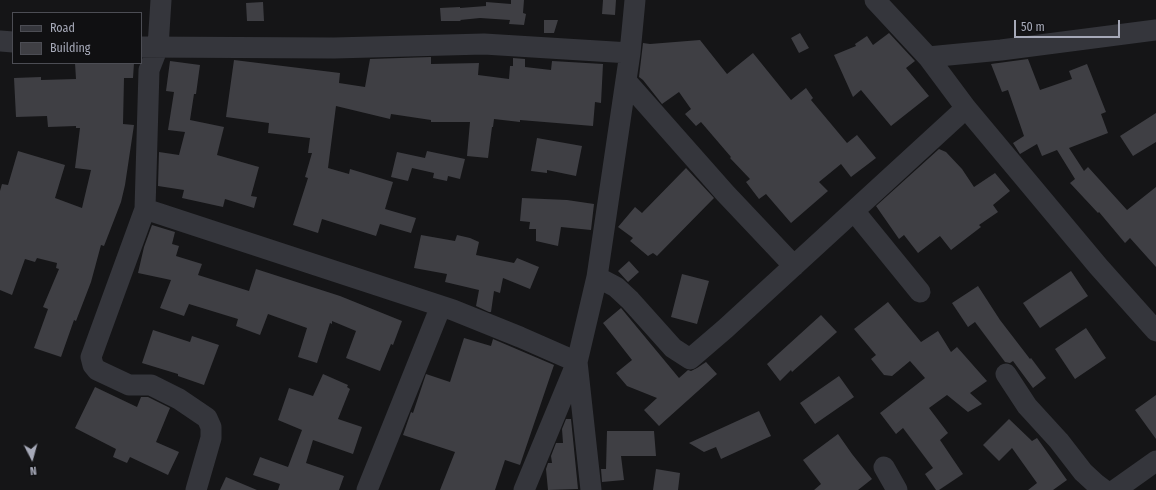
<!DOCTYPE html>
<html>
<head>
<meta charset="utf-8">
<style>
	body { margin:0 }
	#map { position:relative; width:1156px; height:490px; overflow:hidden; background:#151517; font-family:"Fira Sans Condensed",sans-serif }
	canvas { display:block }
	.legend { position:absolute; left:12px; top:12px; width:130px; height:52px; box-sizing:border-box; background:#101012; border:1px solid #4c4d54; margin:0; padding:5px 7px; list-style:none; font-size:12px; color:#a6a9b8 }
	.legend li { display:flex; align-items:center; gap:8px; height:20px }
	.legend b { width:20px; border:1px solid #4c4d54 }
	.north { position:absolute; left:12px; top:438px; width:40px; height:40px; -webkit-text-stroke:3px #101012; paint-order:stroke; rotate:174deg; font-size:11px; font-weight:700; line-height:16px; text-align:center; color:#a6a9b8 }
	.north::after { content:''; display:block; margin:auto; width:14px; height:18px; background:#a6a9b8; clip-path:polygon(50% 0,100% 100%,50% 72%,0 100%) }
	.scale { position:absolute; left:1014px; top:20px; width:106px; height:18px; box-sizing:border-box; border:2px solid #a6a9b8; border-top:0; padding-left:5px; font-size:12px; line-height:14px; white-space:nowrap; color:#a6a9b8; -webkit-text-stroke:3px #101012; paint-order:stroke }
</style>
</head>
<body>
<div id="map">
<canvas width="1156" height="490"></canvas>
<ul class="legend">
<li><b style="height:5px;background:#35363c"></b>Road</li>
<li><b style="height:11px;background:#3f3f44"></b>Building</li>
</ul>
<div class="north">N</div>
<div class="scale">50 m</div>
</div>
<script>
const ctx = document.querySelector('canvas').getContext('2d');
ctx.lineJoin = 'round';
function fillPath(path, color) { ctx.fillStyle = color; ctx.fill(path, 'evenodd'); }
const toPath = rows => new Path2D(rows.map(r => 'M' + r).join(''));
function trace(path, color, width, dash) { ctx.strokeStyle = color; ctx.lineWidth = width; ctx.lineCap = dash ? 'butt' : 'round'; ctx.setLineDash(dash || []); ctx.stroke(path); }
fillPath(toPath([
	[511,0,524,0,523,13,526,14,524,25,509,24,510,20,480,18,460,20,461,21,441,21,440,8,460,7,460,8,486,6,486,2,511,4],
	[603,0,616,0,615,15,602,14],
	[263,2,264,21,247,21,246,3],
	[544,20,558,20,554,33,544,33],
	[800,33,809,48,799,53,791,38],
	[889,33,915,61,906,68,929,96,891,126,861,90,853,97,834,55,856,46,855,44,867,36,873,45],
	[700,40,727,74,753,53,791,100,806,88,813,98,811,100,847,143,857,135,876,158,851,177,841,164,819,182,828,191,791,223,766,194,759,199,746,182,750,179,730,158,731,157,701,122,696,126,685,114,691,109,679,92,662,104,643,80,639,77,643,43,650,44],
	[431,57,431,64,479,63,478,75,509,79,510,66,513,66,513,58,525,59,525,67,551,70,552,61,603,64,601,103,595,102,593,126,520,120,520,122,494,119,493,127,492,127,488,158,467,156,470,122,431,122,431,120,391,114,390,119,336,106,328,168,349,174,350,169,393,182,385,209,416,218,411,233,380,224,376,236,322,219,318,233,293,225,308,178,305,177,312,153,308,153,310,138,268,133,269,123,226,117,234,60,340,73,339,83,365,87,370,59],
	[1028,59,1040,90,1072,79,1069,71,1087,64,1106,112,1101,114,1108,133,1069,148,1084,171,1088,167,1127,210,1156,187,1156,267,1130,238,1125,243,1099,212,1098,213,1070,183,1075,179,1057,150,1042,156,1037,144,1020,154,1013,143,1024,136,1008,90,1002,92,991,64],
	[170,61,200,65,196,94,194,94,190,120,224,127,217,155,259,167,251,196,257,197,254,208,225,199,223,207,182,198,184,190,158,186,159,152,179,155,185,132,168,130,174,92,166,91],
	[75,63,134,63,133,78,124,78,123,124,134,125,125,185,121,202,104,246,101,245,91,282,76,321,74,320,61,357,34,348,48,309,43,307,59,269,56,268,57,263,37,258,35,262,25,259,12,295,0,290,0,191,2,184,8,185,18,151,65,165,55,198,82,208,91,170,75,168,80,128,76,128,76,126,48,127,47,116,16,117,14,78,41,77,41,80,76,79],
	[1156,113,1156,142,1133,156,1120,136],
	[537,138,582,146,576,176,547,170,547,173,531,171],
	[939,149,946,152,962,169,974,187,995,173,1010,191,993,205,998,212,979,225,981,227,951,250,940,236,918,253,904,235,899,239,876,206],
	[427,151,465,159,460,179,448,176,447,181,433,178,434,173,412,168,408,181,391,177,397,152,425,158],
	[686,168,714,198,657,256,653,253,648,256,630,241,633,238,618,227,635,207,642,213],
	[522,198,567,200,594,204,591,230,561,227,558,246,536,241,536,229,529,229,530,222,520,221],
	[152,225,175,232,172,244,179,246,176,256,202,264,198,275,249,291,256,269,340,296,402,321,393,345,391,344,380,371,346,358,356,331,332,321,332,324,330,323,317,363,298,357,307,328,268,314,260,335,236,326,238,319,189,304,184,316,160,308,171,280,138,273,144,247],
	[421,235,455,241,457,235,470,238,479,242,476,255,514,263,517,258,539,267,530,289,503,278,500,293,494,291,491,312,489,312,476,306,479,290,445,282,447,274,414,268],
	[629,261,639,272,628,282,618,271],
	[1071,271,1088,296,1040,328,1023,303],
	[682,274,709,281,697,324,671,317],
	[978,286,1000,320,1030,359,1031,358,1046,378,1033,388,1013,361,1010,363,1005,362,975,322,968,327,952,303],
	[888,302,921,342,938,331,951,352,957,347,987,381,970,393,982,404,968,412,947,395,929,408,948,433,940,440,963,474,939,490,936,490,925,474,933,468,903,428,896,434,880,413,925,378,910,361,892,376,884,375,871,359,876,355,854,329],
	[621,308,679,378,688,370,691,371,697,368,706,362,717,374,659,426,644,410,657,398,627,386,616,373,632,360,603,323],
	[821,315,837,332,792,372,791,370,780,381,767,364],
	[1086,328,1106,358,1075,379,1055,349],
	[153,330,190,342,192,336,219,345,204,385,178,376,178,374,142,363],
	[464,338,491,346,493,339,554,365,520,465,505,460,495,490,440,490,455,452,403,435,411,412,413,413,426,374,450,382],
	[323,374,348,385,347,387,350,389,338,419,362,427,353,454,313,440,306,463,344,476,339,490,278,490,280,484,253,475,260,457,288,467,302,430,278,420,289,388,313,396],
	[839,376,854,397,815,424,800,403],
	[95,387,137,407,141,397,148,397,170,408,156,442,179,452,168,475,130,457,127,463,113,457,116,449,75,428],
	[1156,395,1156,439,1135,410],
	[759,411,771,436,721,459,716,447,704,452,689,443],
	[566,419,571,419,578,489,548,490,546,469,548,463,552,463,551,456,556,443,563,443,562,429],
	[1009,419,1032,441,1037,438,1067,480,1053,490,1028,490,1037,483,1012,448,999,461,983,445],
	[607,431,654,431,656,456,621,456,624,480,602,482,601,469,606,469],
	[838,434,852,454,872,479,858,490,814,490,821,484,803,460],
	[656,469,680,473,678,490,653,490],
	[226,477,257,490,220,490]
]), '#3f3f44');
trace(toPath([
	[161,0,158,47,149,70,145,209,453,310,520,337,577,362,524,490],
	[875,0,928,57,966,108,1098,266,1156,331],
	[0,41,13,42],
	[141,47,334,48,484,44,630,53],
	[928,57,1001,50,1156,30],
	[626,81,725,193,794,266],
	[145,209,91,357,93,365,97,370,129,385,151,385,179,399,207,418,211,427,211,438,196,490],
	[854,211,920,292],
	[597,277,616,287,630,300,673,348,690,359,725,329,966,108],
	[1006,374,1027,406,1059,441,1083,472,1096,484,1104,490],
	[884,467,897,490],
	[367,490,441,306],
	[591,490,577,362,597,277,630,53,635,0],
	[1115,490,1156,461]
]), '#35363c', 21);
</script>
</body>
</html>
